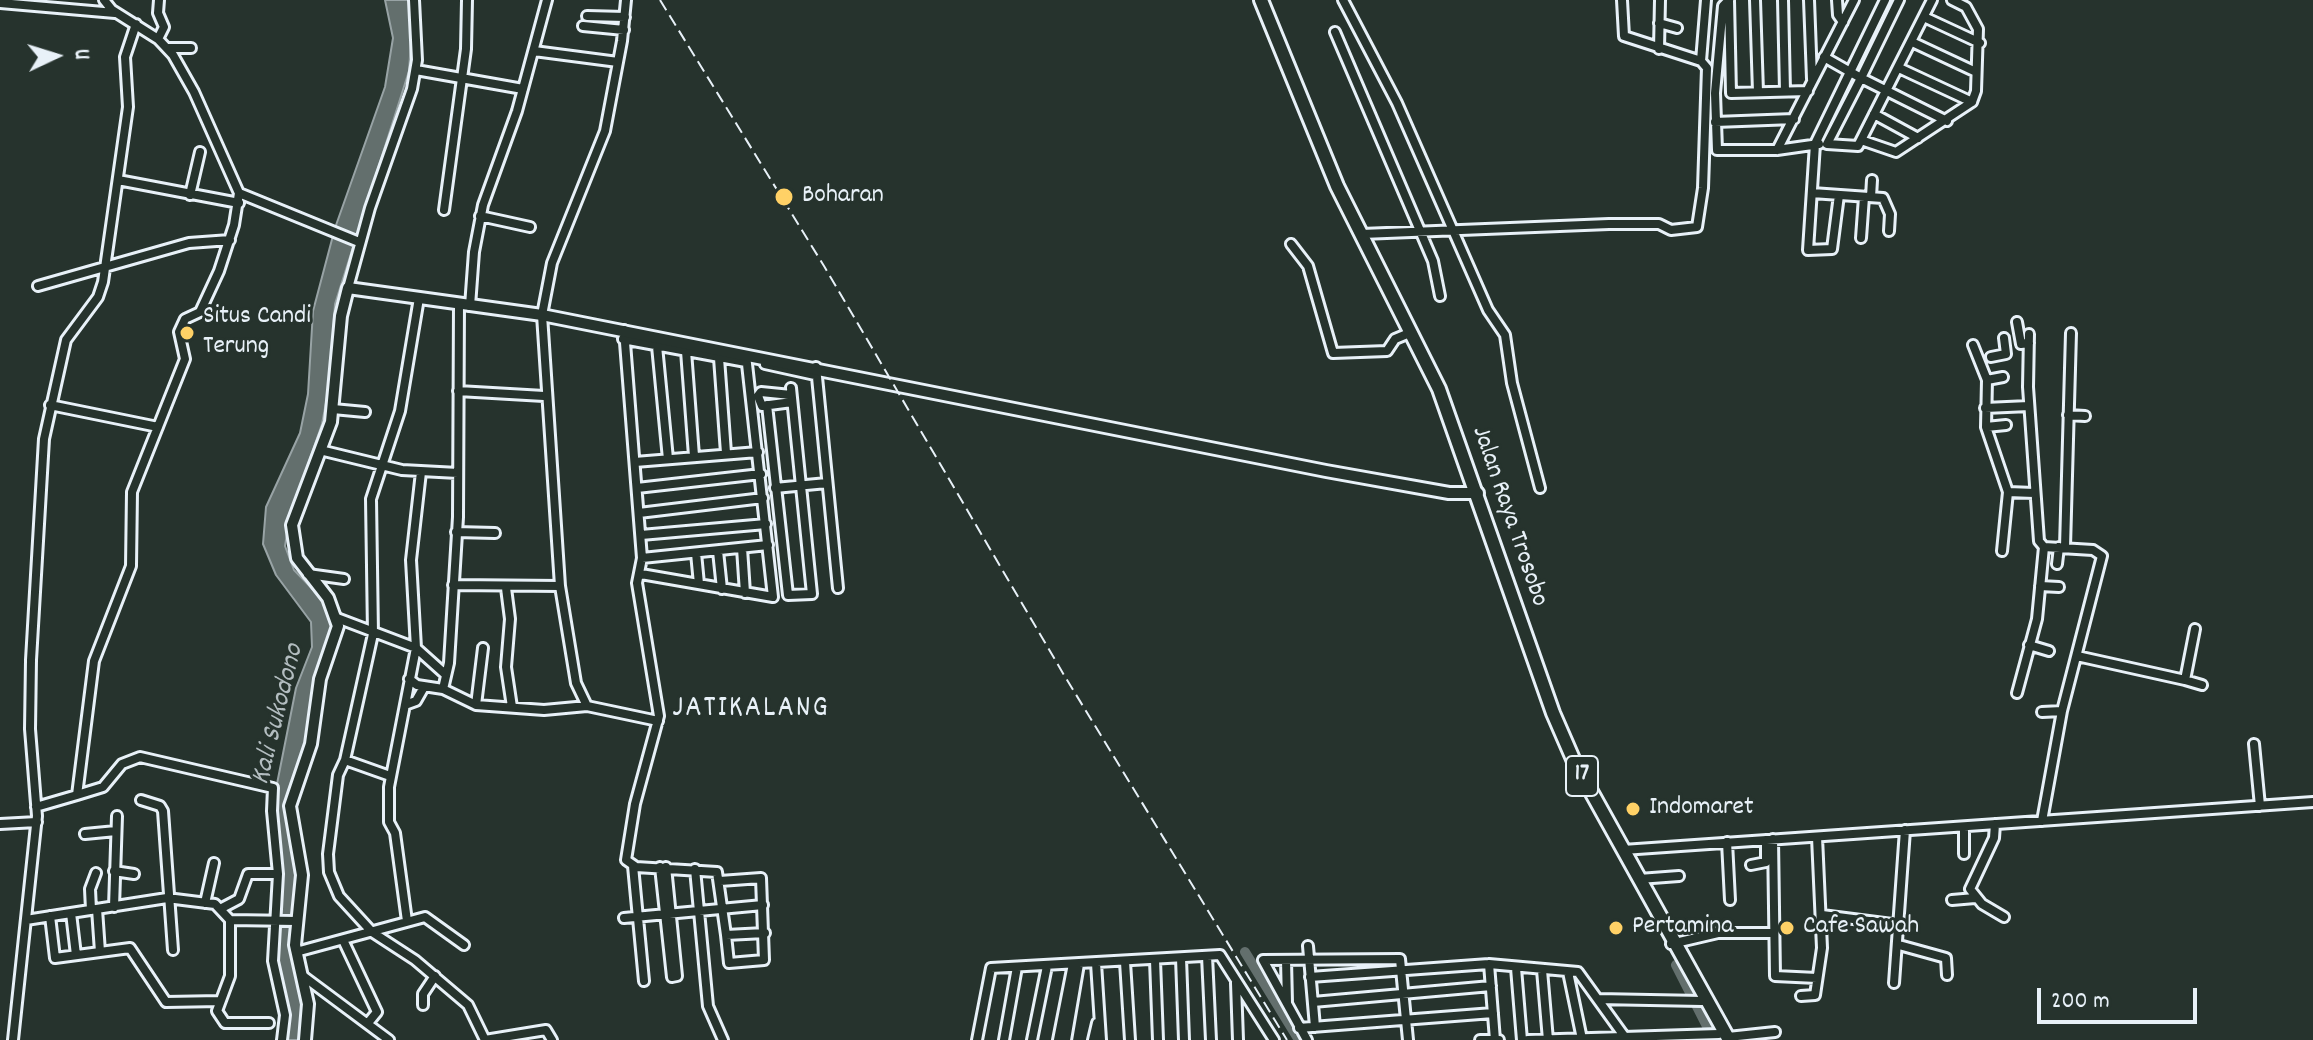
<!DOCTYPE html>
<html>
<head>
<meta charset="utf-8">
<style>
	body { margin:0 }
	#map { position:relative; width:2313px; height:1040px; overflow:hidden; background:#26332d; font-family:Dekko,sans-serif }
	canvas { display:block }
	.north { position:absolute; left:16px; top:16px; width:80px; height:80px; -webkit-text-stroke:6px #26332d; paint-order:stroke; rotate:86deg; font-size:22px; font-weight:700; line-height:32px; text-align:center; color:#e8f1f8 }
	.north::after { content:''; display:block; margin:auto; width:28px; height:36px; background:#e8f1f8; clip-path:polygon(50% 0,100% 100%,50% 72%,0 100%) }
	.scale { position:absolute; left:2037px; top:988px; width:160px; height:36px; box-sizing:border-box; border:4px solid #e8f1f8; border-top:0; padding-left:10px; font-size:24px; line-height:28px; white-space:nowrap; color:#e8f1f8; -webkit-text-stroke:6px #26332d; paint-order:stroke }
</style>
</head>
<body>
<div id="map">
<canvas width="2313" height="1040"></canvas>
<div class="north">U</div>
<div class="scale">200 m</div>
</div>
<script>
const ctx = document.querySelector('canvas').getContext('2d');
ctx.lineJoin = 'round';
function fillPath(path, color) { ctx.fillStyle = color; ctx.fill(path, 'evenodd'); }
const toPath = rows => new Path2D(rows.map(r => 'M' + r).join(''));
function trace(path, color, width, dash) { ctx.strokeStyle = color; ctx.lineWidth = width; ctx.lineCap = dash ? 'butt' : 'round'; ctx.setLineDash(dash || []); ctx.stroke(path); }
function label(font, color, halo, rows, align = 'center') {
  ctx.font = font + ' Dekko,sans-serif'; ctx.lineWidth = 6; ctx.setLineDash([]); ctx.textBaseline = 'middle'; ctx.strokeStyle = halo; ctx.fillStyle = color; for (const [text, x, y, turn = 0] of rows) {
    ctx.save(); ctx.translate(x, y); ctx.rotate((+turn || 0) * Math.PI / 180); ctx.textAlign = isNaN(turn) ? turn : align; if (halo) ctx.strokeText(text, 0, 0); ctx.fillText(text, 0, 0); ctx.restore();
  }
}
const water = toPath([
	[385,0,410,0,413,11,409,71,335,304,329,387,322,424,290,516,285,546,294,570,325,602,333,629,306,746,290,796,288,822,296,882,304,1020,303,1040,284,1040,275,963,273,804,296,688,312,647,311,622,276,575,263,544,266,507,300,433,308,394,313,311,335,228,385,87,393,38,385,0]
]);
fillPath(water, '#636f6d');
trace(water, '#98a3a5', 2);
trace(toPath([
	[1245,952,1299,1040],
	[1676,965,1714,1040]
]), '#636f6d', 10);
const minor = toPath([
	[104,0,112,10,158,39,173,55,194,92,239,193,359,242],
	[1343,0,1397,103,1488,310,1505,335,1512,383,1540,488],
	[1622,0,1624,36,1701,61],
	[1729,0,1723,6,1715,93,1717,150,1777,150,1819,144],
	[1729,0,1731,93,1808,91],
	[1755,0,1758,92],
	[1783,0,1785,91],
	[1809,0,1812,79],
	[1837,0,1838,15,1843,22],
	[1899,0,1861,78,1947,121],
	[0,3,115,13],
	[587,16,625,17],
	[1924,17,1980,43],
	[1659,23,1677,28],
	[583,26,624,30],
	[1335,32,1433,261,1440,296],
	[158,39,164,27,158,13,159,0],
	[1912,42,1976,72],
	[167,48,191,48],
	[1659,49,1660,0],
	[534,51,618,62],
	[1824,57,1861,78,1827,144,1858,146,1932,0],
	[1899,68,1972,102,1976,91,1978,29,1966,7,1952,0],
	[416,70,523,89],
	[1874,114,1918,138],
	[1715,122,1794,119],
	[1861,140,1896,152,1972,102],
	[1777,150,1854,0],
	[118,180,239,203],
	[1812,193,1883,198,1890,214,1889,231],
	[190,195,200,152],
	[1839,195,1832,249,1808,250,1815,144,1885,0],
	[1871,197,1872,180],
	[444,210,466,49,467,0],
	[480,216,530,227],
	[1362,234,1609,224,1659,224,1671,230,1697,227,1703,188,1707,68,1701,61,1706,0],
	[1861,238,1864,197],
	[1291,244,1308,266,1333,353,1387,351,1395,339,1407,334],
	[38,286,189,243,230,240],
	[348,288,370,208,412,89,417,60,414,0],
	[419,298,400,411,371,499,373,634,345,760,338,775,328,854,329,872,339,896,372,932,415,960,468,1005,485,1040],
	[459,304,458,517,449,663,443,689,476,705,544,710,587,706,658,721],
	[470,306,474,252,483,205,517,111,547,0],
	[2017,322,2021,344,2029,343],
	[624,330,642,558,637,583,659,716,635,804,626,860,636,867,717,872,726,935,765,933],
	[2029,334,2028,387,2039,541,2044,547,2093,550,2102,556,2062,711,2042,821],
	[623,339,746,362],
	[1973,345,1987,380,1986,427,2008,492,2034,493],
	[657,346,668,459],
	[686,351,694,456],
	[1991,357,2006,354,2004,338],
	[719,358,726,453],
	[765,364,815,375],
	[816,367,838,588],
	[1987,380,2003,377],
	[458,391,544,396],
	[791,395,761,392,758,396,762,406,792,402],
	[50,405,158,427],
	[767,405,788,595,812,594,791,388],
	[1985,408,2029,406],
	[333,409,365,412],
	[2068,415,2085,416],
	[1986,427,2006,425],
	[320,450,402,470,458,473],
	[635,462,758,452],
	[637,488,761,474],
	[775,488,827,483],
	[639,513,763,498],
	[456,532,495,533],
	[641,535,766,524],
	[2065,547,2071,333],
	[742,548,745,593],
	[718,551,722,589],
	[2002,551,2008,492],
	[696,553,699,584],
	[642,558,768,545],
	[2057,564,2059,547],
	[308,574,344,579],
	[641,574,773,597,746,355],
	[453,585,560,586],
	[2040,586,2059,587],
	[506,588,510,619,506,667,512,707],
	[337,618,416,648,445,674],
	[2029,645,2049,651],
	[2077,656,2185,680,2195,629],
	[409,679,417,685,443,689],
	[2185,680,2202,685],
	[2017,693,2037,619,2044,547],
	[405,705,416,701,424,687],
	[476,705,483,648],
	[587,706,576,683,560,586,542,315,552,263,605,131,622,41,626,0],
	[2042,712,2062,711],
	[2254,744,2260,806],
	[345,760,390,776],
	[77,795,103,787,122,764,140,757,273,788,272,811,278,874,273,961,285,1015,282,1040],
	[141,800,160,806,163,811,173,950],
	[36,807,77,795,94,661,131,566,132,492,185,359,179,332,185,319,200,312,219,271,234,225,239,193],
	[0,824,37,822],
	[1995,824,1994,838,1970,889,1982,904,2004,917],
	[85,834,116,831],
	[1773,839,1775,976,1817,978],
	[1727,842,1730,900],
	[1623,850,2313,802],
	[1964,854,1964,827],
	[1751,865,1766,862,1766,840],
	[633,866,644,981],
	[660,867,672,977],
	[666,867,677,976,672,977],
	[695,869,708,1006,723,1040],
	[114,871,134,874],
	[1639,879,1679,876],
	[720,881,761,878,764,960,729,963,726,935],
	[1952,900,1975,898],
	[205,903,214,863],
	[114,907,117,816],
	[97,909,100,952],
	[220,909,239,899,248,874,278,874],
	[91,910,90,889,96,873],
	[71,913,76,955],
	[1822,915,1900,925],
	[50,916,55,958,130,948,166,1002,220,1001],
	[624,918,763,905],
	[26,920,167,898,215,904,230,920,230,976,217,1011,225,1023,269,1023],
	[230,920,296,921],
	[407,921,395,833,389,822,389,787,416,648,411,560,421,472],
	[343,940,377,1012,368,1023],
	[1671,944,1718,933,1773,933],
	[1899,945,1946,958,1947,975],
	[1308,946,1315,1027],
	[296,952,425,917,464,945],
	[1207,956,1211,1040],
	[1181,958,1184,1040],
	[1155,960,1158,1040],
	[1286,960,1287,1003],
	[1125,962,1130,1040],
	[1096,963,1101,1040],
	[1489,964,1495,1040],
	[1516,968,1522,1040],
	[1542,970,1548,1040],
	[1568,972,1582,1039],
	[303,976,389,1040],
	[1310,977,1489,964,1578,972,1627,1040],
	[1236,983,1238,1040],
	[1894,983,1905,830],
	[1801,996,1815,995,1822,948,1817,837],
	[1598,999,1702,1001],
	[1313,1002,1491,986],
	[423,1005,423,994,435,976],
	[1299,1028,1493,1013],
	[1728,1037,1775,1032],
	[13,1040,37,816,30,729,31,660,44,439,66,340,98,297,103,282,128,107,125,57,136,24],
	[485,1040,546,1030,552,1040],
	[977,1040,991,968,1220,955,1274,1040],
	[1004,1040,1017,967],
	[1032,1040,1047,966],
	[1058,1040,1073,964],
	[1066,1040,1079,964],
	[1093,1040,1097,1023],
	[1307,1040,1263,960,1400,959,1408,1040],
	[1480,1040,1499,1040],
	[1528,1040,1719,1034]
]);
const major = toPath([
	[305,1040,308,1004,295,945,302,875,290,806,311,744,320,679,338,626,328,598,297,558,292,525,331,422,341,316,348,288,542,315,1326,471,1449,493,1478,493]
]);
const highway = toPath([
	[1261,0,1337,186,1439,389,1553,713,1573,759,1729,1040]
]);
trace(minor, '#e8f1f8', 14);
trace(major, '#e8f1f8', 16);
trace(highway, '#e8f1f8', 18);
trace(minor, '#26332d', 8);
trace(major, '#26332d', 10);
trace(highway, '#26332d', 12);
trace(toPath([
	[660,0,824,266,1064,675,1287,1040]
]), '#e8f1f8', 2, [12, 6]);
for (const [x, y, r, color] of [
	[784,197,10,"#ffd166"],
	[187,333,8,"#ffd166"],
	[1633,809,8,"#ffd166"],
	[1616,928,8,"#ffd166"],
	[1787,928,8,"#ffd166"]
]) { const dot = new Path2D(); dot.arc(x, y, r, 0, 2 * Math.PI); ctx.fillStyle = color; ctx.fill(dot); trace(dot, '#26332d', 3); }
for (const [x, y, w] of [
	[1582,776,32]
]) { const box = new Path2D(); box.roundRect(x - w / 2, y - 20, w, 40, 6); ctx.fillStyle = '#26332d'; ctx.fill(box); trace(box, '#e8f1f8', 2); }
label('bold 24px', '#e8f1f8', null, [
	["17",1582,776]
]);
label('26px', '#e8f1f8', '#26332d', [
	["Boharan",802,197],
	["Situs Candi",203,318],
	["Terung",203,348],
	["Indomaret",1649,809],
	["Pertamina",1632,928],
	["Cafe Sawah",1803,928]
], 'left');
label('26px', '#e8f1f8', '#26332d', [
	["Jalan Raya Trosobo",1508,517,71]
]);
label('italic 28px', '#b3bdc0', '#26332d', [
	["Kali Sukodono",280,715,-76]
]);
ctx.letterSpacing = '2px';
label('30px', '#e8f1f8', '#26332d', [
	["JATIKALANG",751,711]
]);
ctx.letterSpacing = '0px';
</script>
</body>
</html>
